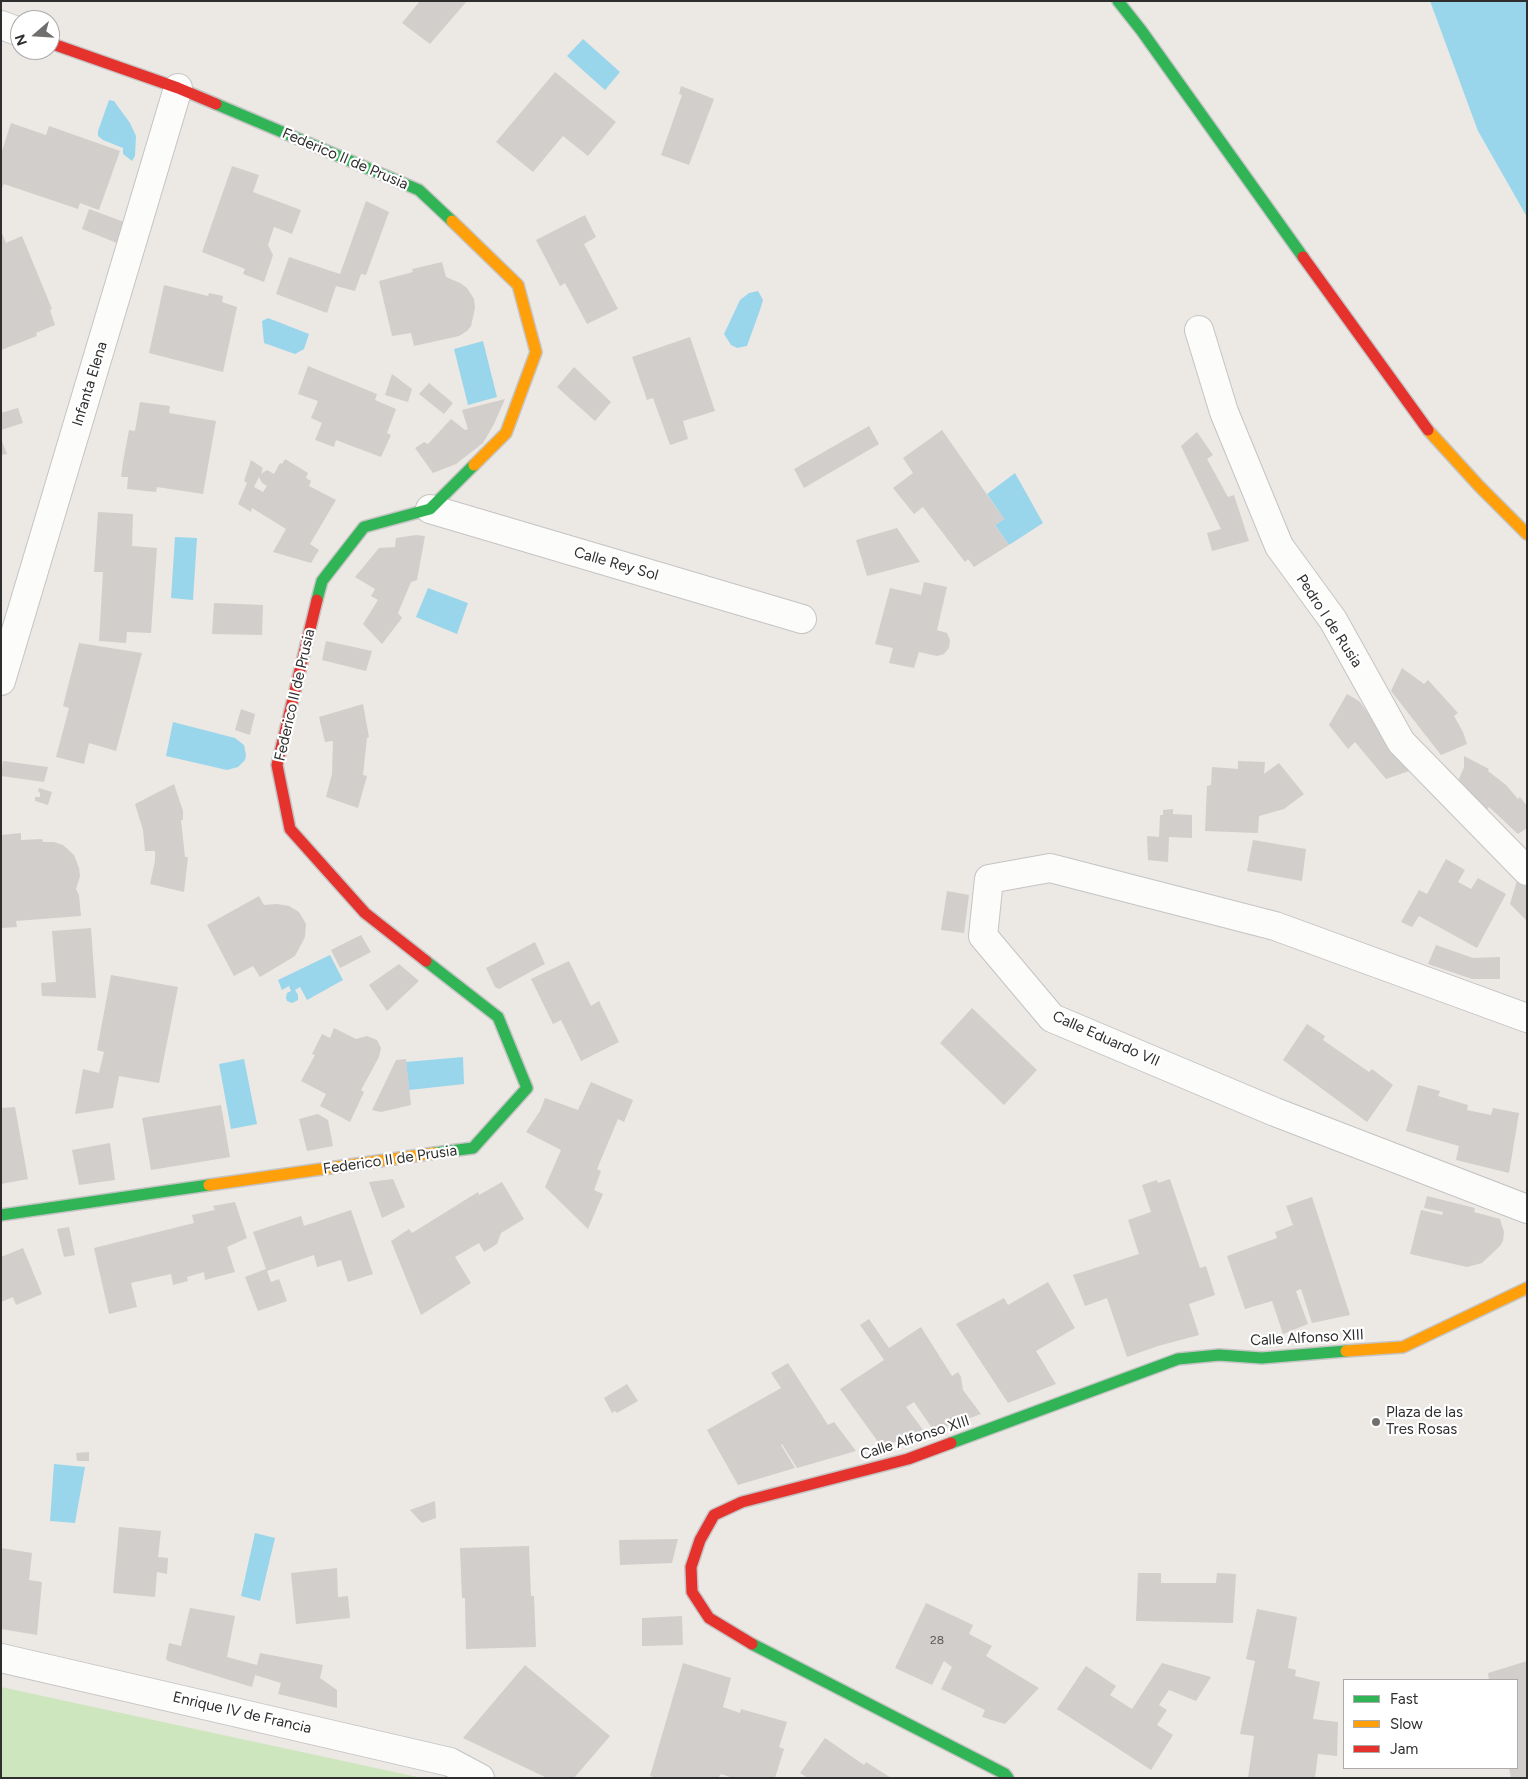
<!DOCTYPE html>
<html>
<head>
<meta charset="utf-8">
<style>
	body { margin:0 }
	#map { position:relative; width:1528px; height:1779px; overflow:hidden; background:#ece8e4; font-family:Figtree,sans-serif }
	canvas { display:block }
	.frame { position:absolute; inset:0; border:2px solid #2e2e2e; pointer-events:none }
	.legend { position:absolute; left:1343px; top:1679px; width:175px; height:90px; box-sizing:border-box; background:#fff; border:1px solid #ababab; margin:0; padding:6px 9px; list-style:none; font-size:15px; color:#2e2e2e }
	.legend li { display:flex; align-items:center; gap:10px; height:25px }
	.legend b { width:25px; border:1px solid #ababab }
	.north { position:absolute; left:10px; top:10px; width:50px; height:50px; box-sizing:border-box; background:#fff; border:1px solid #ababab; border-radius:50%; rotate:251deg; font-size:14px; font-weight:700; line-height:20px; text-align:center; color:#2e2e2e }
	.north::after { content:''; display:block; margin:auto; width:18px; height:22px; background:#706f6e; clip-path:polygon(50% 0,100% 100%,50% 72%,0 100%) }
</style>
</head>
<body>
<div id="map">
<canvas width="1528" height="1779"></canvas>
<div class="frame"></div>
<ul class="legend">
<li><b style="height:6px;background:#30b455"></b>Fast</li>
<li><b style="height:6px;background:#ff9f0a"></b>Slow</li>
<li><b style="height:6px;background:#e5322d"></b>Jam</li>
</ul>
<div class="north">N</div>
</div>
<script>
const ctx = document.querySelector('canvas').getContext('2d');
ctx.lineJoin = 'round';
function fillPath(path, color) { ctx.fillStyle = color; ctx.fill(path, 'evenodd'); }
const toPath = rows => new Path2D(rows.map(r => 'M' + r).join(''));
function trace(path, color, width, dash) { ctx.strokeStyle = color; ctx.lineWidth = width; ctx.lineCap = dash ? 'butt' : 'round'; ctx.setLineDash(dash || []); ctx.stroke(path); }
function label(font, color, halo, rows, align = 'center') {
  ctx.font = font + ' Figtree,sans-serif'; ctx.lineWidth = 4.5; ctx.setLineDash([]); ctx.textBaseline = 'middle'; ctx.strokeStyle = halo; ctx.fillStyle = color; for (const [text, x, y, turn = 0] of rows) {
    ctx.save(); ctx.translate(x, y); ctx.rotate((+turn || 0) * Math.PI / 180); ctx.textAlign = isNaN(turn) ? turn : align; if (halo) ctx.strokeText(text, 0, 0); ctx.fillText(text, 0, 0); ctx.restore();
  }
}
fillPath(toPath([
	[1,1687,422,1778,1,1778]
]), '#cee6be');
fillPath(toPath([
	[1430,1,1527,1,1527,217,1478,131],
	[583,39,620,72,605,90,567,56],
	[109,100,114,101,130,123,136,136,135,156,132,161,123,154,123,148,103,140,98,136,98,131],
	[758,291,763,300,761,307,747,346,737,348,731,345,724,334,740,300,749,293],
	[268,318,309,334,304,349,295,354,264,343,262,321],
	[483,341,497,397,468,405,454,349],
	[1015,473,1043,523,1009,545,995,525,1004,519,987,494],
	[175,537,197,538,193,600,171,598],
	[428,588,468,603,457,634,416,617],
	[173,722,235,738,244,745,246,755,245,760,238,767,227,770,166,756],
	[330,955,343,980,307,1000,300,987,295,990,298,995,298,1000,292,1003,287,1001,286,998,287,993,291,991,289,986,282,990,278,980],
	[463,1057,464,1084,409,1090,406,1062],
	[244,1059,257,1124,231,1129,219,1064],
	[54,1464,85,1467,75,1523,50,1521],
	[255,1533,275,1538,260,1601,241,1596]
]), '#99d6ec');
fillPath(toPath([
	[420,1,467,1,430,44,402,23],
	[555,72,616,122,588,156,563,136,533,172,496,142],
	[681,86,714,99,689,165,661,155,682,95,679,94],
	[11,123,46,135,49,126,120,151,99,210,80,203,78,209,4,184,1,190,1,154],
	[232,166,259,175,253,192,301,210,292,234,274,227,268,245,273,255,264,282,243,274,245,269,202,252],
	[366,201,389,212,366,275,361,274,355,291,336,286,327,313,276,294,289,257,340,274],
	[89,209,124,222,117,243,82,229],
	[585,215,596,237,584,244,618,309,587,324,565,283,560,286,536,240],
	[1,231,6,243,22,236,52,309,50,310,55,325,36,333,37,336,1,350],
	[442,262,446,277,460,283,467,288,474,299,475,308,471,326,467,331,459,336,414,346,411,333,392,336,379,281,413,272,412,269],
	[164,285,208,296,209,293,223,296,222,302,237,307,223,372,149,353],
	[690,337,715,411,683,421,688,439,670,445,653,398,647,400,632,357],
	[308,366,377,394,375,400,396,409,387,433,391,435,381,457,336,440,334,447,315,440,322,423,311,418,318,401,298,394],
	[574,367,611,402,595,421,557,387],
	[392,374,412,389,408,402,385,395],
	[429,383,453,403,444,414,419,394],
	[505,399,494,424,483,443,456,464,433,473,415,448,424,442,428,444,451,419,465,430,468,429,462,410],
	[140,402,170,406,169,413,216,421,203,494,157,487,156,492,127,489,128,477,121,477,123,462,129,430,135,431],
	[18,408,23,423,1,430,1,413],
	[869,426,879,444,804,488,794,469],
	[942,430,1004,519,995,525,1009,545,974,567,968,559,965,562,923,507,914,514,893,488,913,473,903,458],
	[1197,432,1213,455,1207,459,1228,497,1234,495,1249,541,1212,551,1207,533,1221,529,1181,446],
	[1,439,7,454,1,455],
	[285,459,308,473,306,478,311,481,309,486,336,500,310,544,319,550,311,563,273,552,286,529,252,508,251,512,238,504,247,483,244,481,251,460,263,468,261,474,267,470,274,474,280,463,282,464],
	[259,477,262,483,267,486,263,492,254,487],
	[98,512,133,514,132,546,157,548,151,633,127,632,126,643,99,641,103,572,94,572],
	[897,528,920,562,867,576,856,540],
	[416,535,425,536,417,580,411,582,398,613,402,618,382,644,363,624,378,600,371,596,375,589,355,577,379,548,395,547,396,538],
	[924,582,947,587,937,630,947,633,950,640,949,648,944,654,937,656,919,652,914,668,889,663,893,648,875,644,890,588,921,595],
	[214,603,263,605,262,635,212,634],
	[326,641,372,651,366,671,322,660],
	[79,643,142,653,116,751,89,743,84,764,56,757,69,708,63,706],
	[1402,668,1424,684,1428,680,1458,713,1454,716,1463,732,1467,744,1441,755,1391,691],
	[1347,694,1359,701,1393,746,1395,745,1409,771,1386,779,1355,742,1348,749,1329,725],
	[363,704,369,737,367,738,363,775,367,776,358,808,326,797,332,774,333,741,325,742,319,717],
	[241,709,255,714,250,735,235,730],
	[1464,756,1489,769,1488,771,1506,785,1518,799,1520,797,1527,806,1527,828,1518,834,1489,807,1485,812,1456,786,1464,767],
	[3,761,48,767,44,782,1,776],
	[1238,761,1265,762,1264,774,1279,763,1304,794,1284,809,1259,816,1258,833,1205,831,1207,786,1211,785,1212,767,1238,769],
	[174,784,183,811,183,820,181,820,185,857,188,857,184,892,150,884,155,861,155,851,145,851,143,830,135,804],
	[39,788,52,792,48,805,35,801,35,797,40,797,40,793,38,791],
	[1173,809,1173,814,1192,815,1192,838,1169,837,1168,862,1148,860,1147,836,1159,837,1160,815,1163,815,1163,810],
	[21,833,21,840,42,839,43,842,54,842,63,845,74,855,79,868,80,876,76,889,79,895,81,916,16,921,17,927,1,928,1,835],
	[1253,840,1306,849,1302,881,1247,871],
	[1446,859,1465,870,1458,882,1471,889,1478,878,1506,894,1477,948,1419,916,1412,927,1401,922,1419,890,1427,894],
	[1518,877,1527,885,1527,921,1510,904],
	[947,891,969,895,964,933,941,930],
	[259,896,264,905,277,904,289,906,299,912,306,924,305,937,295,956,260,977,253,966,234,976,207,925],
	[91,928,96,998,42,996,41,983,56,982,52,931],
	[361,935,371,952,340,968,331,950],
	[535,942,545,964,499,989,495,987,486,968],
	[1436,945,1473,958,1500,957,1500,979,1472,979,1428,964],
	[569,961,591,1006,599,1001,619,1042,581,1061,561,1020,553,1024,531,979],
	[399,964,419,981,387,1011,369,985],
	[111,975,178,987,159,1083,119,1076,113,1108,75,1114,83,1069,99,1073,104,1052,97,1050],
	[972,1008,1037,1070,1004,1105,940,1043],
	[1307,1024,1325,1036,1323,1040,1369,1072,1372,1069,1393,1085,1367,1122,1283,1060],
	[334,1028,356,1039,367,1036,377,1040,381,1048,379,1057,361,1090,364,1092,350,1122,320,1106,326,1094,301,1081,315,1055,312,1054,322,1034,330,1038],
	[406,1059,411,1105,381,1112,372,1110,396,1060],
	[591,1082,633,1100,624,1122,618,1119,597,1169,601,1171,594,1190,603,1194,588,1229,545,1187,561,1150,526,1132,540,1111,545,1098,578,1110],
	[1418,1085,1440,1091,1438,1096,1468,1105,1467,1110,1491,1115,1493,1108,1519,1113,1509,1173,1456,1160,1459,1146,1406,1131],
	[221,1105,230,1157,151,1170,142,1118],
	[15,1107,28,1179,1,1184,1,1108],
	[318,1114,328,1120,333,1146,307,1151,299,1119],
	[110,1143,115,1180,79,1185,72,1150],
	[393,1179,405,1207,382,1218,369,1182],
	[1170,1179,1200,1268,1206,1266,1215,1295,1189,1304,1199,1335,1158,1346,1127,1357,1107,1298,1085,1306,1073,1275,1139,1254,1128,1220,1151,1212,1142,1185,1157,1180,1158,1183],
	[502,1182,524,1219,501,1233,497,1244,484,1252,479,1243,455,1257,471,1283,421,1315,391,1241,409,1229,412,1233,478,1192,479,1195],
	[1427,1196,1475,1208,1474,1212,1500,1219,1504,1232,1503,1241,1500,1246,1482,1263,1467,1267,1410,1254,1421,1210,1442,1215,1443,1212,1424,1208],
	[1312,1197,1350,1315,1312,1323,1301,1289,1296,1291,1308,1324,1283,1334,1272,1301,1245,1309,1227,1256,1277,1238,1275,1232,1293,1225,1286,1206],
	[235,1202,247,1238,227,1247,235,1272,205,1280,204,1272,187,1277,188,1281,173,1285,171,1274,131,1283,137,1307,109,1314,94,1248,194,1223,192,1215,215,1210,213,1206],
	[351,1210,373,1274,348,1282,341,1260,317,1267,314,1255,267,1271,271,1282,279,1279,287,1301,258,1311,245,1277,266,1269,253,1232,301,1216,304,1226],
	[69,1227,75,1255,64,1257,57,1229],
	[23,1248,42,1294,16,1305,13,1297,1,1302,1,1257],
	[1048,1282,1075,1328,1036,1351,1056,1384,1008,1403,956,1324,1004,1298,1008,1305],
	[869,1319,889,1348,921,1327,952,1376,958,1372,961,1377,963,1390,981,1414,934,1431,914,1402,906,1407,926,1434,900,1444,899,1441,881,1446,840,1389,884,1360,860,1325],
	[788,1363,828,1425,834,1422,856,1451,797,1468,782,1444,781,1445,795,1468,738,1485,707,1430,781,1388,771,1373],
	[627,1384,638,1401,617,1413,615,1411,612,1413,604,1398],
	[89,1452,89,1461,77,1461,76,1453],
	[435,1501,436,1518,422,1523,410,1510],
	[119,1527,161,1531,158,1557,168,1558,167,1574,157,1572,155,1597,113,1593],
	[678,1539,672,1563,620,1565,619,1540],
	[529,1546,531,1596,534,1596,536,1647,466,1649,465,1598,462,1598,460,1548],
	[1,1548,32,1553,29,1580,42,1582,37,1635,1,1629],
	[337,1568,338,1597,348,1596,350,1618,296,1624,291,1573],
	[1138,1573,1161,1573,1161,1583,1216,1583,1217,1573,1236,1574,1233,1623,1136,1621],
	[926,1603,973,1625,969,1634,992,1646,986,1656,1039,1688,1005,1724,982,1717,985,1710,941,1689,952,1667,944,1661,932,1685,895,1668],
	[190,1608,235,1616,227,1657,257,1665,260,1653,323,1665,320,1678,337,1690,337,1708,278,1694,281,1683,255,1675,252,1687,168,1661,166,1659,169,1643,181,1646],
	[1257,1609,1297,1617,1288,1668,1296,1670,1295,1676,1320,1682,1313,1719,1338,1722,1337,1756,1318,1754,1315,1778,1248,1778,1254,1736,1240,1734,1255,1661,1246,1659],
	[682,1616,683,1645,642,1646,642,1618],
	[1527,1661,1527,1778,1511,1778,1509,1768,1517,1768,1517,1680,1489,1680,1488,1673],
	[683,1663,731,1678,723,1707,740,1713,741,1709,787,1722,779,1747,784,1749,775,1778,733,1778,721,1774,718,1778,657,1778,650,1776],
	[1162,1663,1211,1677,1196,1701,1169,1690,1159,1705,1167,1710,1157,1725,1173,1735,1151,1770,1057,1709,1086,1666,1116,1686,1110,1695,1132,1709],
	[525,1665,610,1736,574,1778,547,1778,463,1738],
	[825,1738,864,1765,866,1762,891,1778,808,1778,800,1773]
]), '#d1cecb');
const street = toPath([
	[1,25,20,32],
	[1199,330,1224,412,1279,546,1333,620,1401,742,1527,871],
	[430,509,802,619],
	[1,681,178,88],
	[1527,1018,1275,926,1050,868,989,879,983,936,1052,1018,1275,1112,1527,1209],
	[1,1658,450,1762,480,1778]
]);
const fast = toPath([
	[1118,1,1141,30,1303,257],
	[216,104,419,190,452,221],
	[317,600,322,581,364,527,430,509,474,465],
	[426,961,498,1017,527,1088,473,1148,435,1153],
	[1,1215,209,1185],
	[951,1443,1178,1359,1219,1355,1262,1358,1346,1351],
	[752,1644,1005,1774,1008,1778]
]);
const slow = toPath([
	[452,221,518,285,536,352,506,433,474,465],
	[1428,430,1479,486,1527,534],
	[209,1185,435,1153],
	[1346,1351,1403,1347,1527,1288]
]);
const jam = toPath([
	[50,43,178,88,216,104],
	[1303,257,1428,430],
	[317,600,277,765,290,829,365,913,426,961],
	[752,1644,709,1618,692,1592,691,1567,700,1540,714,1515,742,1502,908,1459,951,1443]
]);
trace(street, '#c5c4c5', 30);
trace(fast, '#c5c4c5', 14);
trace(slow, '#c5c4c5', 14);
trace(jam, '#c5c4c5', 14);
trace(street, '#fcfcfb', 28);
trace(fast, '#30b455', 11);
trace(slow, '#ff9f0a', 11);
trace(jam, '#e5322d', 11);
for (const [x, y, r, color] of [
	[1376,1422,5,"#706f6e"]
]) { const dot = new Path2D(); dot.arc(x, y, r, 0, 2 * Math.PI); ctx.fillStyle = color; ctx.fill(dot); trace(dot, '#fff', 2); }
label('12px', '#585857', null, [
	["28",937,1640]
]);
label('15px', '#2e2e2e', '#fff', [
	["Federico II de Prusia",345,159,23],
	["Infanta Elena",90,384,-73],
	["Calle Rey Sol",616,564,16],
	["Pedro I de Rusia",1329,621,57],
	["Federico II de Prusia",295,695,-77],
	["Calle Eduardo VII",1106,1039,24],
	["Federico II de Prusia",390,1160,-8],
	["Calle Alfonso XIII",1307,1338,-3],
	["Calle Alfonso XIII",915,1438,-18],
	["Enrique IV de Francia",242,1713,13]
]);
label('15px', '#2e2e2e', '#fff', [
	["Plaza de las",1386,1413],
	["Tres Rosas",1386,1430]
], 'left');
</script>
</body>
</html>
